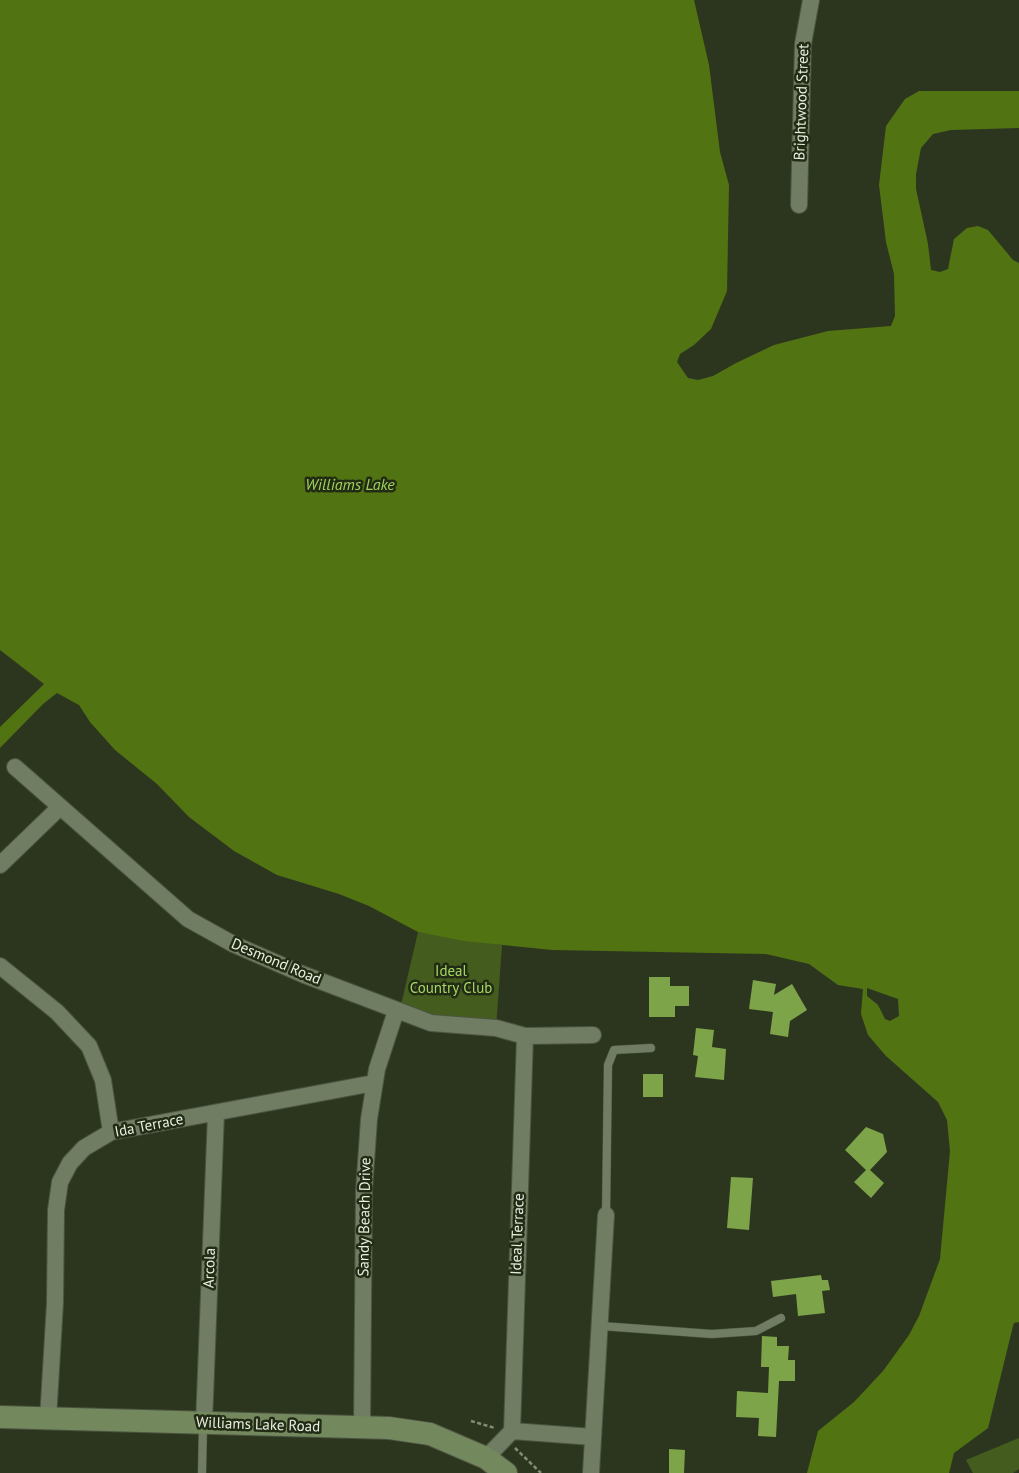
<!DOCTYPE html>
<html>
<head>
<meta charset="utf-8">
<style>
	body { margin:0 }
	canvas { display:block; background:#2c361f }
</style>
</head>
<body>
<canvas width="1019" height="1473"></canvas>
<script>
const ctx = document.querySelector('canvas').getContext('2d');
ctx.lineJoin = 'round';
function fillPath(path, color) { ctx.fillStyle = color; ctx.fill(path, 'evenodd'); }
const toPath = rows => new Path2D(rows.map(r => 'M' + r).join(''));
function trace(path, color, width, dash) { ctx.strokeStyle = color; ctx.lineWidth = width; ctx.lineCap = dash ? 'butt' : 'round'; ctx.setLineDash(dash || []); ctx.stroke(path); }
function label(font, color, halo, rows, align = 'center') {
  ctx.font = font + ' "PT Sans",sans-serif'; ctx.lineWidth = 5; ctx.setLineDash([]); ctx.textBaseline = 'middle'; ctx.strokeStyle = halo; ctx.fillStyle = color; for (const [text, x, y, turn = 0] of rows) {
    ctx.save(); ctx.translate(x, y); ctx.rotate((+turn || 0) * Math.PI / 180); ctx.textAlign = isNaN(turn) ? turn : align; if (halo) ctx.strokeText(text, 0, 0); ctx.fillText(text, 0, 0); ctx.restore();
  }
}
fillPath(toPath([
	[418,932,502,945,496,1028,431,1023,401,1005],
	[1019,1438,1019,1469,1013,1473,973,1473,966,1460]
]), '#445d1e');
fillPath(toPath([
	[0,0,694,0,709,65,720,152,729,185,727,291,711,329,694,345,680,354,677,362,688,378,698,380,713,376,736,363,774,345,828,331,891,326,895,316,894,274,886,242,879,185,886,126,905,99,919,91,1019,91,1019,128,951,130,933,134,921,148,916,174,916,189,928,244,931,270,940,272,948,269,954,239,967,228,978,226,988,230,1013,260,1019,263,1019,1322,1014,1323,1013,1326,988,1428,954,1453,949,1473,807,1473,818,1431,854,1402,883,1371,909,1335,919,1316,940,1259,950,1151,947,1120,938,1102,886,1056,868,1035,861,1014,863,989,838,985,809,964,766,954,552,950,464,941,418,932,369,906,339,894,277,875,234,851,189,817,157,784,115,750,90,722,79,705,57,693,43,704,0,748,0,727,44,684,0,650],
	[867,988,898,999,899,1016,890,1021,885,1019,878,1005,867,996]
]), '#517312');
fillPath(toPath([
	[649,977,670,977,670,986,689,986,689,1006,675,1006,675,1017,649,1017],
	[753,980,776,984,774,995,792,984,807,1010,790,1021,788,1037,770,1034,773,1012,749,1009],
	[696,1028,714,1030,712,1047,726,1049,724,1080,695,1077,698,1056,693,1055],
	[643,1074,663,1074,663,1097,643,1097],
	[866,1127,883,1134,887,1152,870,1170,884,1183,871,1198,854,1182,866,1170,845,1150],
	[731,1177,753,1178,749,1230,727,1228],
	[821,1275,822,1280,828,1280,830,1290,822,1291,825,1313,798,1316,796,1294,773,1297,771,1281],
	[762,1336,777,1337,777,1346,789,1346,788,1360,795,1360,795,1381,779,1381,776,1437,758,1436,759,1418,736,1417,737,1391,768,1393,769,1367,761,1367],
	[669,1449,685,1450,684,1473,669,1473]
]), '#7ea44a');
const lane = toPath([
	[606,1215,608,1065,614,1050,651,1048],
	[601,1326,712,1334,756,1331,781,1318],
	[202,1473,203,1425]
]);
const street = toPath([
	[799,205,803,44,811,0],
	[15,767,188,919,233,944,302,974,431,1023,496,1028,525,1036,593,1035],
	[0,865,60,807],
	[0,966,57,1012,89,1046,103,1080,111,1132],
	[48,1419,55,1303,56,1210,60,1182,70,1163,84,1148,111,1132,374,1083],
	[204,1423,216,1113],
	[362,1428,364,1191,369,1119,377,1069,396,1011],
	[512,1431,525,1036],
	[486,1458,512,1431,593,1437],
	[591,1473,606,1215]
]);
const secondary = toPath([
	[0,1417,389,1428,430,1434,486,1458,506,1473]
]);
trace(lane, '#4b5440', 9);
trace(street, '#4b5440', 18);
trace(secondary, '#4b5440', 24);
trace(toPath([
	[471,1421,495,1428],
	[515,1448,541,1473]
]), '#838c79', 2.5, [4, 2.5]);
trace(lane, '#707d62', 8);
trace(street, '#707d62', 16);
trace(secondary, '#74885e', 22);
label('15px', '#e8efe1', '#222c15', [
	["Brightwood Street",802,102,-88],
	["Desmond Road",276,962,23],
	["Ida Terrace",149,1126,-11],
	["Sandy Beach Drive",365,1217,-89],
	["Ideal Terrace",518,1234,-88],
	["Arcola",210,1268,-88],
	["Williams Lake Road",258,1425,2]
]);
label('15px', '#a6d762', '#222c15', [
	["Ideal",451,972],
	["Country Club",451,989]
]);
label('italic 16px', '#a0d15b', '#222c15', [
	["Williams Lake",350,485]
]);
</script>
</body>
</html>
